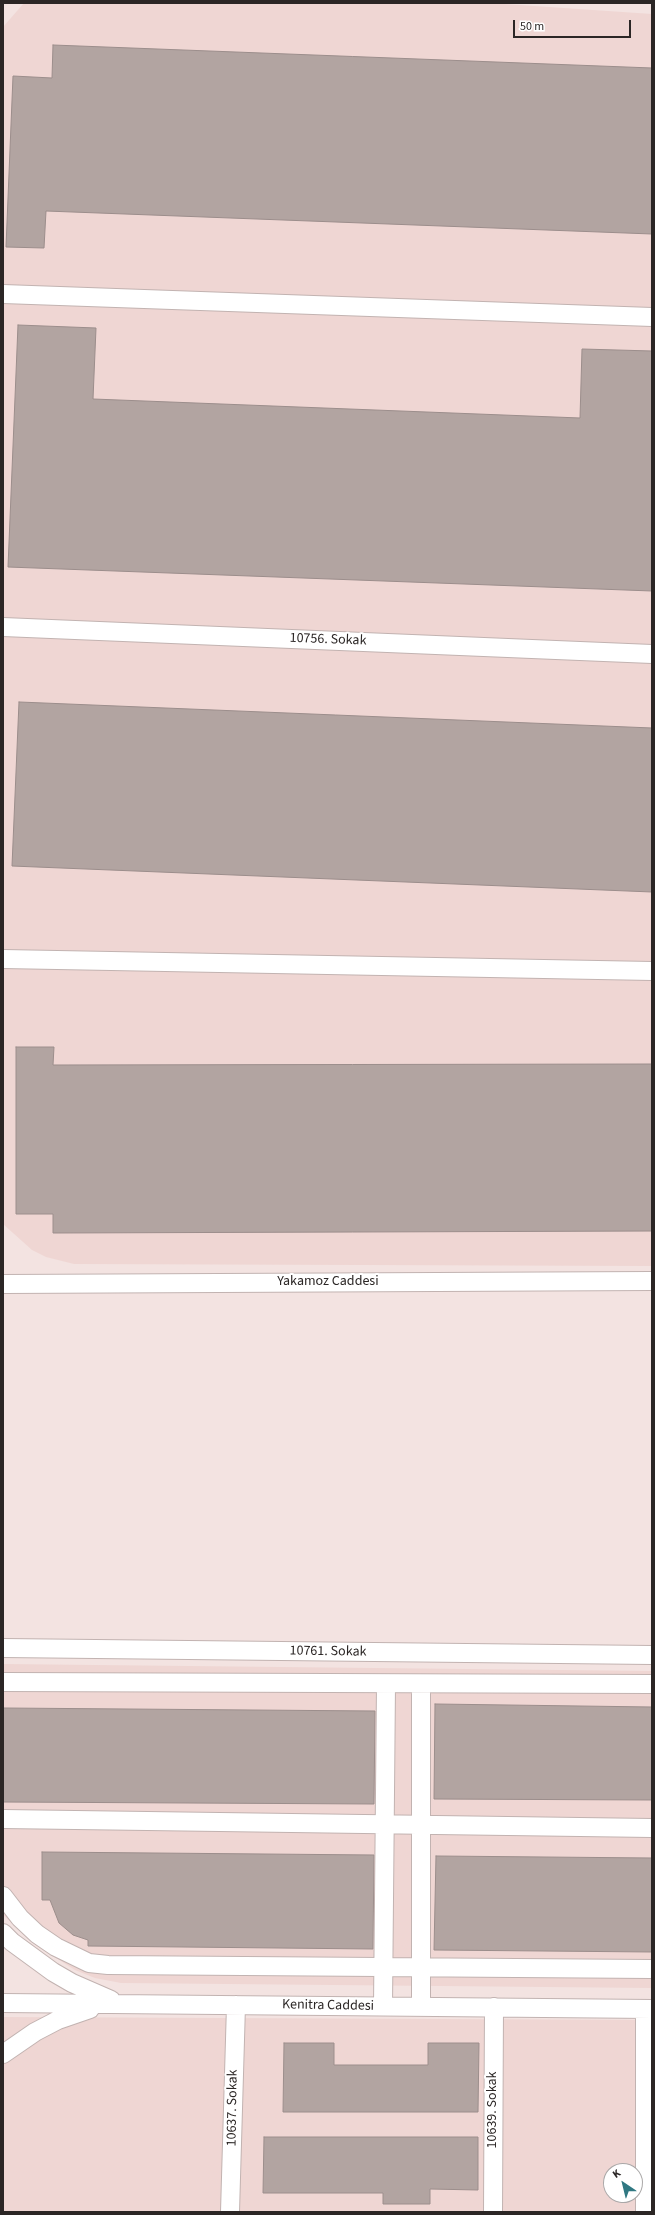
<!DOCTYPE html>
<html>
<head>
<meta charset="utf-8">
<style>
	body { margin:0 }
	#map { position:relative; width:655px; height:2215px; overflow:hidden; background:#f3e3e1; font-family:"Source Sans 3",sans-serif }
	canvas { display:block }
	.frame { position:absolute; inset:0; border:4px solid #2b2625; pointer-events:none }
	.north { position:absolute; left:603px; top:2163px; width:40px; height:40px; box-sizing:border-box; background:#fff; border:1px solid #aaa8a8; border-radius:50%; rotate:325deg; font-size:11px; font-weight:700; line-height:16px; text-align:center; color:#2b2625 }
	.north::after { content:''; display:block; margin:auto; width:14px; height:18px; background:#307882; clip-path:polygon(50% 0,100% 100%,50% 72%,0 100%) }
	.scale { position:absolute; left:513px; top:20px; width:118px; height:18px; box-sizing:border-box; border:2px solid #2b2625; border-top:0; padding-left:5px; font-size:12px; line-height:14px; white-space:nowrap; color:#2b2625; -webkit-text-stroke:3px #fff; paint-order:stroke }
</style>
</head>
<body>
<div id="map">
<canvas width="655" height="2215"></canvas>
<div class="frame"></div>
<div class="north">K</div>
<div class="scale">50 m</div>
</div>
<script>
const ctx = document.querySelector('canvas').getContext('2d');
ctx.lineJoin = 'round';
function fillPath(path, color) { ctx.fillStyle = color; ctx.fill(path, 'evenodd'); }
const toPath = rows => new Path2D(rows.map(r => 'M' + r).join(''));
function trace(path, color, width, dash) { ctx.strokeStyle = color; ctx.lineWidth = width; ctx.lineCap = dash ? 'butt' : 'round'; ctx.setLineDash(dash || []); ctx.stroke(path); }
function label(font, color, halo, rows, align = 'center') {
  ctx.font = font + ' "Source Sans 3",sans-serif'; ctx.lineWidth = 4; ctx.setLineDash([]); ctx.textBaseline = 'middle'; ctx.strokeStyle = halo; ctx.fillStyle = color; for (const [text, x, y, turn = 0] of rows) {
    ctx.save(); ctx.translate(x, y); ctx.rotate((+turn || 0) * Math.PI / 180); ctx.textAlign = isNaN(turn) ? turn : align; if (halo) ctx.strokeText(text, 0, 0); ctx.fillText(text, 0, 0); ctx.restore();
  }
}
fillPath(toPath([
	[24,3,490,3,652,14,652,1266,74,1264,46,1257,32,1250,3,1224,3,27],
	[3,1664,652,1671,652,1988,121,1983,95,1978,75,1970,34,1944,3,1915],
	[3,2017,652,2020,652,2212,3,2212],
	[611,2171,635,2171,635,2195,611,2195]
]), '#efd6d3');
const building = toPath([
	[53,45,652,68,652,234,46,211,44,248,6,247,13,76,52,78,53,45],
	[18,325,96,328,93,399,580,418,582,349,652,351,652,591,8,567,18,325],
	[19,702,652,728,652,892,12,866,19,702],
	[16,1047,54,1047,53,1065,652,1064,652,1231,53,1233,53,1214,16,1214,16,1047],
	[435,1704,652,1707,652,1800,434,1799,435,1704],
	[3,1708,375,1711,374,1804,3,1802,3,1708],
	[42,1852,374,1855,373,1949,88,1946,88,1940,73,1935,59,1923,50,1900,42,1900,42,1852],
	[436,1856,652,1858,652,1952,434,1950,436,1856],
	[284,2043,334,2043,334,2065,428,2065,428,2043,479,2043,478,2112,283,2112,284,2043],
	[264,2137,478,2137,478,2190,430,2189,430,2204,383,2204,383,2193,263,2193,264,2137]
]);
fillPath(building, '#b2a4a1');
trace(building, '#9c8e8c', 1);
const minor = toPath([
	[3,294,652,317],
	[3,627,652,654],
	[3,959,652,971],
	[3,1284,652,1281],
	[3,1648,652,1655],
	[3,1682,652,1684],
	[3,1819,652,1828],
	[3,1896,20,1918,37,1934,56,1947,89,1963,108,1965,652,1969],
	[3,1933,12,1942,53,1972,72,1983,111,2000],
	[3,2003,652,2009],
	[383,2006,386,1685],
	[421,2006,421,1685],
	[645,2009,645,2212],
	[3,2054,35,2032,58,2020,90,2009],
	[230,2212,236,2005],
	[493,2212,494,2007]
]);
trace(minor, '#c2b3b1', 20);
trace(minor, '#fff', 18);
label('14px', '#2b2625', '#fff', [
	["10756. Sokak",328,640,2],
	["Yakamoz Caddesi",328,1282],
	["10761. Sokak",328,1652,1],
	["Kenitra Caddesi",328,2006,1],
	["10637. Sokak",233,2108,-89],
	["10639. Sokak",493,2110,-90]
]);
</script>
</body>
</html>
